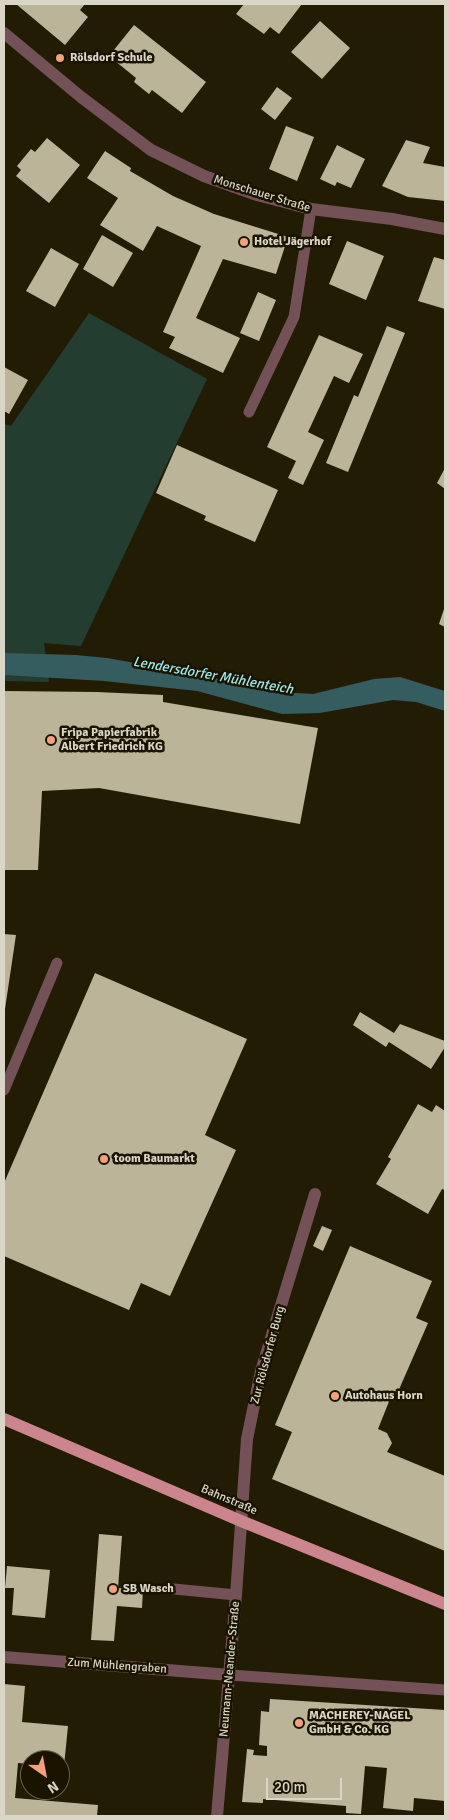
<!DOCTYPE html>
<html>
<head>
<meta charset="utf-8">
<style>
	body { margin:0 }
	#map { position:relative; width:449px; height:1820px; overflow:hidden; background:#221c05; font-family:Signika,sans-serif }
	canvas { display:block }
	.frame { position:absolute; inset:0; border:5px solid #d9d5c7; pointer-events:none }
	.north { position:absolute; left:20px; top:1750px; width:50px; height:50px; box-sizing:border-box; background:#191300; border:1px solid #666150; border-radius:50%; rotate:147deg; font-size:14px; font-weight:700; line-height:20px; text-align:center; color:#d9d5c7 }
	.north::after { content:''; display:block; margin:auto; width:18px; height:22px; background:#f1a17d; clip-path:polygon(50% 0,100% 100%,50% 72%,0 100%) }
	.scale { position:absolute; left:266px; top:1778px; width:76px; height:22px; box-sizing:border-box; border:2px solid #d9d5c7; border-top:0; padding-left:6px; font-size:15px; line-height:18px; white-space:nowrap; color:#d9d5c7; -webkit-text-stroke:4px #191300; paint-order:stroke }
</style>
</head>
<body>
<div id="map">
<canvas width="449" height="1820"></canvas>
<div class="frame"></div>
<div class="north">N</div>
<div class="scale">20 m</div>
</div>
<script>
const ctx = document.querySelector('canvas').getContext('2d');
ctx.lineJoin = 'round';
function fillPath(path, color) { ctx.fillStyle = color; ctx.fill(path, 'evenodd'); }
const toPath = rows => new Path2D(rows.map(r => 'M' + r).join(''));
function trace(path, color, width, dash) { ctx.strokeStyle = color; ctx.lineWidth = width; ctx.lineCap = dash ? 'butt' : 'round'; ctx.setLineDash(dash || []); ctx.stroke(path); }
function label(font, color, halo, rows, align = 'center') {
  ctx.font = font + ' Signika,sans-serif'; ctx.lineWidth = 5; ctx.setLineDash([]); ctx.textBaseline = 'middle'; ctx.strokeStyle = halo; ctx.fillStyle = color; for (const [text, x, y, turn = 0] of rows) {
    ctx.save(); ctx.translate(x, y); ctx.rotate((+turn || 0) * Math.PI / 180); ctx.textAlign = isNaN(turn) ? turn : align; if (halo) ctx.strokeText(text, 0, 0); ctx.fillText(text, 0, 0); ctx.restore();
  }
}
fillPath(toPath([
	[89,313,207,379,81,646,44,643,49,682,4,681,4,424,11,426]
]), '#243d31');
fillPath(toPath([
	[4,653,76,655,107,658,191,673,279,692,313,694,374,679,400,677,445,691,445,711,416,702,393,700,320,713,282,714,197,691,104,681,4,675]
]), '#355c5e');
fillPath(toPath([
	[16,4,85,4,80,10,88,17,65,45],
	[244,4,302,4,279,34,270,27,264,34,236,14],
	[320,21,350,48,322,79,291,52],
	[134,25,206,82,182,113,152,90,149,94,134,82,136,78,109,56],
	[277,87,292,98,275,120,261,109],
	[286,126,314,137,297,181,269,169],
	[47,138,80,165,49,203,16,176,21,170,17,166,31,149,35,152],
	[406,140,430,147,423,163,445,167,445,201,408,197,382,186],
	[337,145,365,159,351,188,337,182,335,186,320,179],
	[105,151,131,168,130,171,173,196,214,214,288,237,276,274,223,259,196,318,240,338,223,373,169,348,175,337,163,332,201,246,157,226,143,251,100,225,118,198,87,178],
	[102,235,133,253,113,287,83,269],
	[347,241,384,256,366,300,329,284],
	[51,248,79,264,55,307,26,291],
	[434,257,445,260,445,309,418,301],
	[258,292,276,300,259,341,240,333],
	[387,326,405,333,348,472,326,463,354,395,358,397],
	[319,335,363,354,349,383,334,376,308,432,324,440,303,485,288,478,296,461,267,447],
	[4,367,28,380,9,414,4,411],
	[177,445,278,490,255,542,204,520,206,516,156,493],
	[445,468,445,489,437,483],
	[445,606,445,627,439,624],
	[4,691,97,692,163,695,163,702,318,728,300,824,99,788,42,791,38,870,4,870],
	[4,934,16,935,5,1009,4,1009],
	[95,973,247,1039,205,1135,236,1150,170,1296,141,1283,129,1310,4,1256,4,1183],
	[360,1012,394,1033,400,1024,445,1041,445,1047,431,1069,389,1042,386,1047,353,1025],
	[418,1104,432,1112,436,1105,445,1111,445,1190,442,1189,428,1214,376,1184,391,1159,388,1157],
	[322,1226,332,1230,323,1251,313,1246],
	[350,1246,432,1281,416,1318,428,1323,394,1401,390,1399,378,1429,387,1433,392,1443,387,1452,445,1476,445,1551,272,1479,292,1432,275,1425],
	[99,1534,122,1536,118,1588,143,1590,142,1608,117,1606,114,1641,91,1640],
	[7,1566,50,1570,45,1618,12,1615,14,1588,5,1588],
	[4,1684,25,1686,22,1722,68,1726,64,1766,60,1766,60,1760,30,1760,30,1764,18,1763,15,1798,98,1805,97,1816,4,1816],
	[270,1699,445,1710,445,1801,414,1798,413,1811,383,1808,387,1768,365,1766,361,1814,346,1813,346,1806,263,1799,263,1803,242,1802,247,1749,254,1750,253,1755,267,1756,267,1746,259,1745,261,1711,269,1712]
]), '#bcb499');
trace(toPath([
	[249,412,294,317,311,209],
	[4,1090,57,963],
	[174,1589,236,1595],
	[230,1675,445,1690]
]), '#745156', 11);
trace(toPath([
	[4,33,81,97,151,150,204,176,257,195,311,209,392,219,445,229],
	[4,1657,230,1675],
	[217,1816,236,1595,247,1439,261,1371,315,1194]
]), '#745156', 12);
trace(toPath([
	[4,1419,241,1521,445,1604]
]), '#cc858f', 12);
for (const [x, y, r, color] of [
	[60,58,5,"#f1a17d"],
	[244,242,5,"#f1a17d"],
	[51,740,5,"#f1a17d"],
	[104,1159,5,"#f1a17d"],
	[335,1396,5,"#f1a17d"],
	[113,1589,5,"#f1a17d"],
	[299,1723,5,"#f1a17d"]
]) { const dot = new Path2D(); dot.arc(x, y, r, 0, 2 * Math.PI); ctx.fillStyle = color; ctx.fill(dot); trace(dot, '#191300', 2); }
label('bold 12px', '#d9d5c7', '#191300', [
	["Rölsdorf Schule",70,58],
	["Hotel Jägerhof",254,242],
	["Fripa Papierfabrik",61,733],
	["Albert Friedrich KG",61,747],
	["toom Baumarkt",114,1159],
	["Autohaus Horn",345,1396],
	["SB Wasch",123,1589],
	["MACHEREY-NAGEL",309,1716],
	["GmbH & Co. KG",309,1730]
], 'left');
label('12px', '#d9d5c7', '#191300', [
	["Monschauer Straße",262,194,17],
	["Zur Rölsdorfer Burg",268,1355,-75],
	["Bahnstraße",229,1500,23],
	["Zum Mühlengraben",117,1666,4],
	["Neumann-Neander-Straße",230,1669,-85]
]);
label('italic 14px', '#9ee9ec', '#191300', [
	["Lendersdorfer Mühlenteich",213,676,10]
]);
</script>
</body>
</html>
